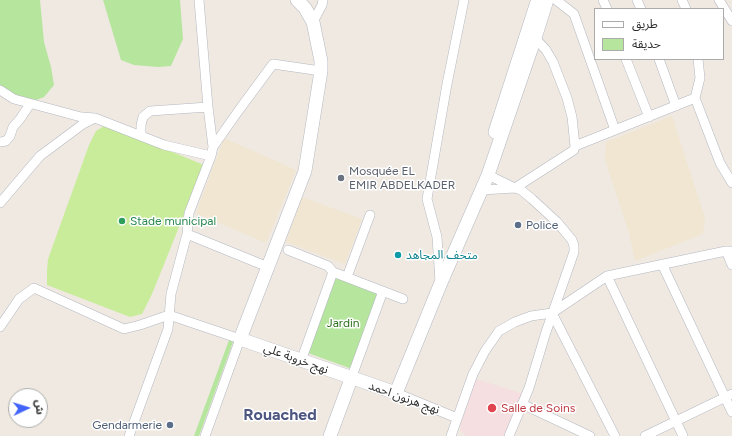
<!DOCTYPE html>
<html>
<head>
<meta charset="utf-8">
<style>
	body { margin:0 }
	#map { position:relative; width:732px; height:436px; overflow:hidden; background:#efe9e1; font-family:Figtree,"Noto Sans Arabic",sans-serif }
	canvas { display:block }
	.legend { position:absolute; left:594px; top:8px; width:130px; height:52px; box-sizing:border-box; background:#fff; border:1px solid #ababab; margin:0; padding:5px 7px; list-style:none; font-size:12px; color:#2e2e2e }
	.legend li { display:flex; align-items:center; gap:8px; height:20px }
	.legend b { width:20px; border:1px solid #ababab }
	.north { position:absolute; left:8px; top:388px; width:40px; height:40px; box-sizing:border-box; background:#fff; border:1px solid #ababab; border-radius:50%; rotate:86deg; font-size:11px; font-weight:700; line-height:16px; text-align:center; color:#2e2e2e }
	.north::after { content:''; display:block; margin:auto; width:14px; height:18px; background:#4264fb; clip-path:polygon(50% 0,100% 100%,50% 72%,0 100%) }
</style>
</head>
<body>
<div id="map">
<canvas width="732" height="436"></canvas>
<ul class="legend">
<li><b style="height:5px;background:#fff"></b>طريق</li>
<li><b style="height:11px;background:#b6e59e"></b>حديقة</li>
</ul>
<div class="north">ش</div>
</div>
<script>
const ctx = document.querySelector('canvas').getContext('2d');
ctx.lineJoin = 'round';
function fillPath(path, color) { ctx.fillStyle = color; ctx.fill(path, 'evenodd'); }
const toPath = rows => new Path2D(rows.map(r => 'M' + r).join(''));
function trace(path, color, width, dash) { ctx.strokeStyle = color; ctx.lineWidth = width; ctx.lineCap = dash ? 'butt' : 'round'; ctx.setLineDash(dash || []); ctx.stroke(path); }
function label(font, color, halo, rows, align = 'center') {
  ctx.font = font + ' Figtree,"Noto Sans Arabic",sans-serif'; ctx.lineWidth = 3; ctx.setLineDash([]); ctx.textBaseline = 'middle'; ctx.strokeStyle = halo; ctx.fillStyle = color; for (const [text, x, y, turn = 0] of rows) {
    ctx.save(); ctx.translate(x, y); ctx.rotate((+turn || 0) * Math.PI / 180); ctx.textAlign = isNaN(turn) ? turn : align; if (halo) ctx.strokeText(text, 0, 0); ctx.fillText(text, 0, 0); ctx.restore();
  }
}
fillPath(toPath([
	[672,116,705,218,703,234,635,261,629,233,605,160,606,142],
	[224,138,296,170,266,243,196,213],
	[302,197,362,219,345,264,286,242]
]), '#f0e6d1');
fillPath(toPath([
	[476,379,524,394,507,436,466,436,460,430,461,422]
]), '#f5dfe0');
fillPath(toPath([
	[0,0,40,0,44,42,51,67,54,85,44,97,28,103,0,90],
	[103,0,180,0,183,39,171,66,158,67,134,65,121,60],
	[335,276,379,292,352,369,308,353],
	[229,340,233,342,199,436,194,436]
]), '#b6e59e');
fillPath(toPath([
	[104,126,131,135,204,165,152,294,142,314,130,317,47,285,47,271,48,259,89,145,96,131]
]), '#c9ec9a');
const minor = toPath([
	[199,0,208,107,213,147],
	[556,0,574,14,615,130],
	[603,0,607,9],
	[637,0,641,9],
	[682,0,686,9],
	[719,0,732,21],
	[313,22,322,5,323,0],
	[535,38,546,50,553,62,567,98,572,117,575,146],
	[626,59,649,117],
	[659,59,676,106],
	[698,59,700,78,695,98,720,163,732,183],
	[0,90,14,99,81,117,95,118,164,145,211,156],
	[141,135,141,125,143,117,150,111,208,107],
	[0,142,6,141,10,136,13,127,20,119,30,104,33,104],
	[488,175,515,188,521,190,532,199,557,222,572,240,574,246,574,252,546,332,529,388,509,436],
	[481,190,515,188,574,150,575,146,695,98],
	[0,203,40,156,83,124,95,118],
	[187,234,268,267],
	[288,250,328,266,333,272,403,299],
	[726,251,732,265],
	[662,264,732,412],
	[607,276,683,436],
	[347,277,370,215],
	[440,282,437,237,427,199,447,84,464,0],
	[552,313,615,436],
	[0,327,19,299,34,288,124,329,140,325,169,315,240,339,205,436],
	[301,361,333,272],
	[351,379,383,291],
	[396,393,457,418],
	[522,404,590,436],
	[129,436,168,329,171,294,187,234,189,213,211,156,213,147,239,110,273,64,321,71],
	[451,436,473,374,485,351,499,331,515,322,531,316,552,313,607,276,726,251,732,251],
	[645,436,732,394]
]);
const secondary = toPath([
	[297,0,305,8,313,22,321,61,321,71,305,171,240,339,396,393,440,285,488,175,535,38,547,0],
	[495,132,537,2],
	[330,436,351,379]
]);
trace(minor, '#b4b7c1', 10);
trace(secondary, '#b4b7c1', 14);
trace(minor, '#fff', 9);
trace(secondary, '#fff', 13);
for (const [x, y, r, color] of [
	[341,178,4,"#6b7280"],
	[122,221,4,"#2e9e5b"],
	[518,225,4,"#5c6f8a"],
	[398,255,4,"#0f9aa8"],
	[492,408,5,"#e0444e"],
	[170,425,4,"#5c6f8a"]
]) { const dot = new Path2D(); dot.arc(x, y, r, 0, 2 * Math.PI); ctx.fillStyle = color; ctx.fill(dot); trace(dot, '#fff', 1.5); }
label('12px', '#5b616d', '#fff', [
	["Mosquée EL",349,171],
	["EMIR ABDELKADER",349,185]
], 'left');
label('12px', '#27864d', '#fff', [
	["Stade municipal",130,221]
], 'left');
label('12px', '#4e5e75', '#fff', [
	["Police",526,225],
	["Gendarmerie",162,425,"right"]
], 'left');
label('12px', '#0d838f', '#fff', [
	["متحف المجاهد",406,255]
], 'left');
label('12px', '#2c6e1b', '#fff', [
	["Jardin",343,323]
]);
label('12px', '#2e2e2e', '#fff', [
	["نهج خروبة علي",296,359,20],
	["نهج هرنون احمد",404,398,20]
]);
label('12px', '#be3a42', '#fff', [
	["Salle de Soins",501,408]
], 'left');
label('bold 16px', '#4d5680', '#fff', [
	["Rouached",280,415]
]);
</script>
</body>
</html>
